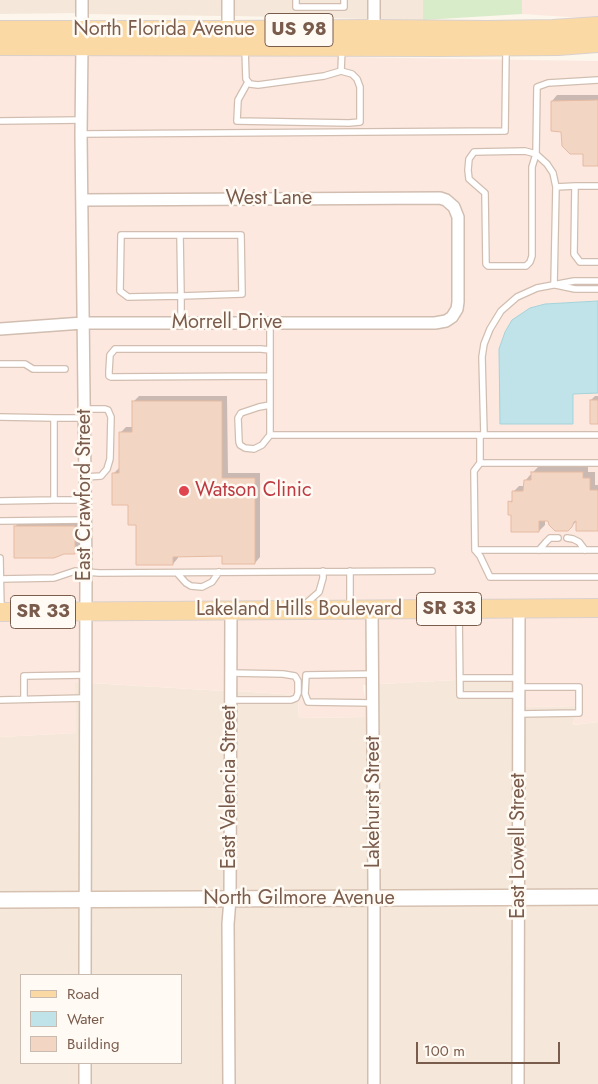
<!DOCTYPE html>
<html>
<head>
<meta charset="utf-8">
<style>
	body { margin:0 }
	#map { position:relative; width:598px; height:1084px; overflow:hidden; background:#fdf6ec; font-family:Jost,sans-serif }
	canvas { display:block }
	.legend { position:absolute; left:20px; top:974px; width:162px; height:90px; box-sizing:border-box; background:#fffaf3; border:1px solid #cabbb1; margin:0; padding:6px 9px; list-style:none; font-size:15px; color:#7a5c4d }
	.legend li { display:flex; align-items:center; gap:10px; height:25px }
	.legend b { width:25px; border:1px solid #cabbb1 }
	.scale { position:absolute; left:416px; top:1042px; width:144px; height:22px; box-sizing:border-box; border:2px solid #7a5c4d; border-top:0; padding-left:6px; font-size:15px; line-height:18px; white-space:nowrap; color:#7a5c4d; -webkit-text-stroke:4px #fffaf3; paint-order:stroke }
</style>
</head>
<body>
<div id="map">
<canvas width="598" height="1084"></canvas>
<ul class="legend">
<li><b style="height:6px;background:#fbd9a5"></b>Road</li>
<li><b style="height:14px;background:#bfe3e8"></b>Water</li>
<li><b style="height:14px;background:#f3d5c3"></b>Building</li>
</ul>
<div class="scale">100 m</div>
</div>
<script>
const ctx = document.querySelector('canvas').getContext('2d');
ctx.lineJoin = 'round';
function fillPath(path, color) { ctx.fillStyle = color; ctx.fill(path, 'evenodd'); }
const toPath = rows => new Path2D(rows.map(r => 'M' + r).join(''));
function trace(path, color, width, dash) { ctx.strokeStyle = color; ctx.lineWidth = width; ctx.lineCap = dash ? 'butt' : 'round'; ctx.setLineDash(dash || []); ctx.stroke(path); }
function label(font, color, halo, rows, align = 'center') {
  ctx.font = font + ' Jost,sans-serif'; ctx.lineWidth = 5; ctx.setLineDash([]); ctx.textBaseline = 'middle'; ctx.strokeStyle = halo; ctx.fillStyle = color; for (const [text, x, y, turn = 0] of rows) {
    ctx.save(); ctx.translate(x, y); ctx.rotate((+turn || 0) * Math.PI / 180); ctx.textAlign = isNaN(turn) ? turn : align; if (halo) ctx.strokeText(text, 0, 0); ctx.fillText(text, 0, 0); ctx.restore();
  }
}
fillPath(toPath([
	[0,0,76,0,76,13,0,14],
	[87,0,222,0,222,16,87,14],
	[233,0,368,0,368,19,234,16],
	[379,0,423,0,423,20,379,19],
	[512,679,512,707,514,707,513,893,380,894,379,684,456,680],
	[75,682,80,683,79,895,0,895,0,737,75,733],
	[91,683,225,691,224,894,90,895],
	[237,691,298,695,299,718,368,717,369,894,235,894],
	[577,706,573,725,598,722,598,892,524,893,525,707],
	[598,902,598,1084,524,1084,524,903],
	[513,903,513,1084,379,1084,380,904],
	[224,904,223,1084,90,1084,90,1063,181,1063,181,975,90,975,90,905],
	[235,904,369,904,368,1084,235,1084,234,924],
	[0,905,79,905,79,975,21,975,21,1063,79,1063,79,1084,0,1084]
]), '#f5e8da');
fillPath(toPath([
	[522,0,598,0,598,19,522,14],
	[0,52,76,53,78,319,0,324],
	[87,53,598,61,598,301,545,304,573,424,573,393,598,393,598,603,91,606,89,328,455,324,460,318,459,317,463,310,464,302,463,216,460,205,450,196,88,195],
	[439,203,443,204,449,210,452,218,453,301,452,307,448,314,444,317,435,318,89,319,88,205],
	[78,329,80,607,0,607,0,334],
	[367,614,367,685,363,685,368,717,299,718,298,695,237,691,237,615],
	[378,614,514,614,514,707,512,707,512,679,456,680,379,684],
	[525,614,598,614,598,722,573,725,577,706,525,707],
	[226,615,225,691,91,683,91,616],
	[0,617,80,617,80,683,75,683,76,733,0,737]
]), '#fde8e0');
fillPath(toPath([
	[423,0,522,0,522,14,423,20]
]), '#d8ecc9');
const water = toPath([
	[598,301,598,393,573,394,573,424,500,424,499,349,505,332,512,320,530,308,545,304,598,301]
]);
fillPath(water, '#bfe3e8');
trace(water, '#a5d3da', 1);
fillPath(toPath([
	[557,95,598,95,598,165,584,153,562,130,552,101],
	[139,396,227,396,228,473,260,473,260,557,255,563,223,555,178,556,178,558,173,564,137,524,130,504,113,474,119,468,121,468,121,432,126,427,133,427,133,402],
	[595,396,598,396,598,422,591,400],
	[538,467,588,467,588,472,595,472,595,485,598,485,598,530,577,521,567,530,548,520,545,520,545,525,539,531,512,513,510,502,513,499,513,492,519,486,525,486,525,481,530,475,532,475,532,473],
	[20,521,80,521,80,547,74,552,15,527]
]), '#0003');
const building = toPath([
	[598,100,598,166,583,166,583,154,570,154,562,146,561,132,551,131,551,101,598,100],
	[590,400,598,400,598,424,590,424,590,400],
	[132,401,222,401,222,478,255,478,255,564,222,564,222,556,173,557,173,565,136,565,136,525,128,525,128,505,112,505,112,473,119,473,119,432,132,432,132,401],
	[531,472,583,472,583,478,590,478,590,490,598,490,598,531,576,531,576,521,574,522,572,527,568,531,555,531,549,525,548,521,539,521,539,532,511,532,511,515,508,515,508,501,512,502,512,491,523,491,524,480,531,480,531,472],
	[14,526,75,526,75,554,64,554,54,558,14,558,14,526]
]);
fillPath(building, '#f3d5c3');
trace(building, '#e6bba3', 1);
const lane = toPath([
	[296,0,296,7,344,7,344,0],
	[245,49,246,79,250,84,258,85,324,76,341,71,342,48],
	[248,82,238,100,237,121,349,123,360,122,360,87,357,79,352,74,341,71],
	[0,121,81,120],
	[81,134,505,131,506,50],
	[575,186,574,254,580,262,598,262],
	[556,187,575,186,598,186],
	[180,235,121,235,120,291,128,297,181,296,242,294,241,235,180,235,181,296,181,323],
	[554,285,556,187,553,173,547,164,536,154,525,151,474,152,469,159,468,170,469,179,485,193,486,264,488,266,526,266,530,262,532,256,532,167,536,154,537,87,548,83,598,80],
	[556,285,575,289,598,289],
	[270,323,270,435,262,445,254,449,245,448,240,445,239,442,238,418,241,413,259,407,270,405],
	[0,364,25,364,33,369,65,369],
	[270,376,111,377,109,376,109,371,110,355,115,349,261,349,270,350],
	[84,409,105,409,108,410,111,417,110,459,107,469,101,476,85,477],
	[0,417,54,418],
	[84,418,54,418,54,500,85,500],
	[270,435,598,435],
	[480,435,480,463,474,471,475,550,480,556,490,577,598,577],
	[484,435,482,357,484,344,490,329,501,311,517,297,537,288,574,281,598,281],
	[480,463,598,463],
	[0,501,54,500],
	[0,521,85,520],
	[567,538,573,539,579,542,585,550],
	[475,550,598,550],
	[539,550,546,542,550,538,558,538],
	[0,558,1,610],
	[350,571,350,607],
	[177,573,186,583,191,586,202,587,212,582,219,572],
	[0,579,54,578,75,571,99,573,432,571],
	[303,606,319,592,323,578,323,571],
	[459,611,460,695,519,695],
	[373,674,306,675,305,694,308,702,373,703],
	[460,678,519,678],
	[519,687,579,687,579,713,519,714],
	[24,699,24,676,85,675],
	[0,700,85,698],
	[231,700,291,700,296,698,298,693,298,681,295,676,283,674,231,673]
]);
const street = toPath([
	[82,0,82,30],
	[228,0,228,30],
	[374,0,374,29],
	[82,46,81,134,86,572,85,975],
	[0,329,83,323,435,323,446,321,452,317,457,309,458,302,458,217,454,207,446,200,440,198,83,200],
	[372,609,374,889,374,1084],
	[85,1063,85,1084],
	[229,1084,228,924,230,899,231,610],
	[518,1084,519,609]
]);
const secondary = toPath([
	[0,900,598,897]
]);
const primary = toPath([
	[0,30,228,30,374,29,487,30,553,29,598,26],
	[0,46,440,47,558,46,598,43],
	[0,612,598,608]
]);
trace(lane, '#d1beb0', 8);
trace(street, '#d1beb0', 14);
trace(secondary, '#d6c0b0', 18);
trace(primary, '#dad1cd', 20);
trace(lane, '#fff', 5.5);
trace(street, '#fff', 11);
trace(secondary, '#fff', 15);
trace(primary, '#fbd9a5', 18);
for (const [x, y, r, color] of [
	[184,491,6,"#e0444e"]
]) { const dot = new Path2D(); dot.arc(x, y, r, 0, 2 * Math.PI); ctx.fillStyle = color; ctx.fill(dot); trace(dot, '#fffaf3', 2); }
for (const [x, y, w] of [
	[299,30,68],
	[449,609,65],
	[43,612,65]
]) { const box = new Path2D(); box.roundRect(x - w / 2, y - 16.5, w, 33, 4); ctx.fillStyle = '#fffaf3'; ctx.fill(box); trace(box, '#7a5c4d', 1); }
label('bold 19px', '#7a5c4d', null, [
	["US 98",299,30],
	["SR 33",449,609],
	["SR 33",43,612]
]);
label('20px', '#7a5c4d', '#fffaf3', [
	["North Florida Avenue",164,30],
	["West Lane",269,199],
	["Morrell Drive",227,323],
	["East Crawford Street",85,495,-90],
	["Lakeland Hills Boulevard",299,610],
	["East Valencia Street",230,787,-90],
	["Lakehurst Street",374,802,-90],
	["East Lowell Street",519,846,-90],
	["North Gilmore Avenue",299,899]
]);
label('20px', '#be3a42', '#fffaf3', [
	["Watson Clinic",195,491]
], 'left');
</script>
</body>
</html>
